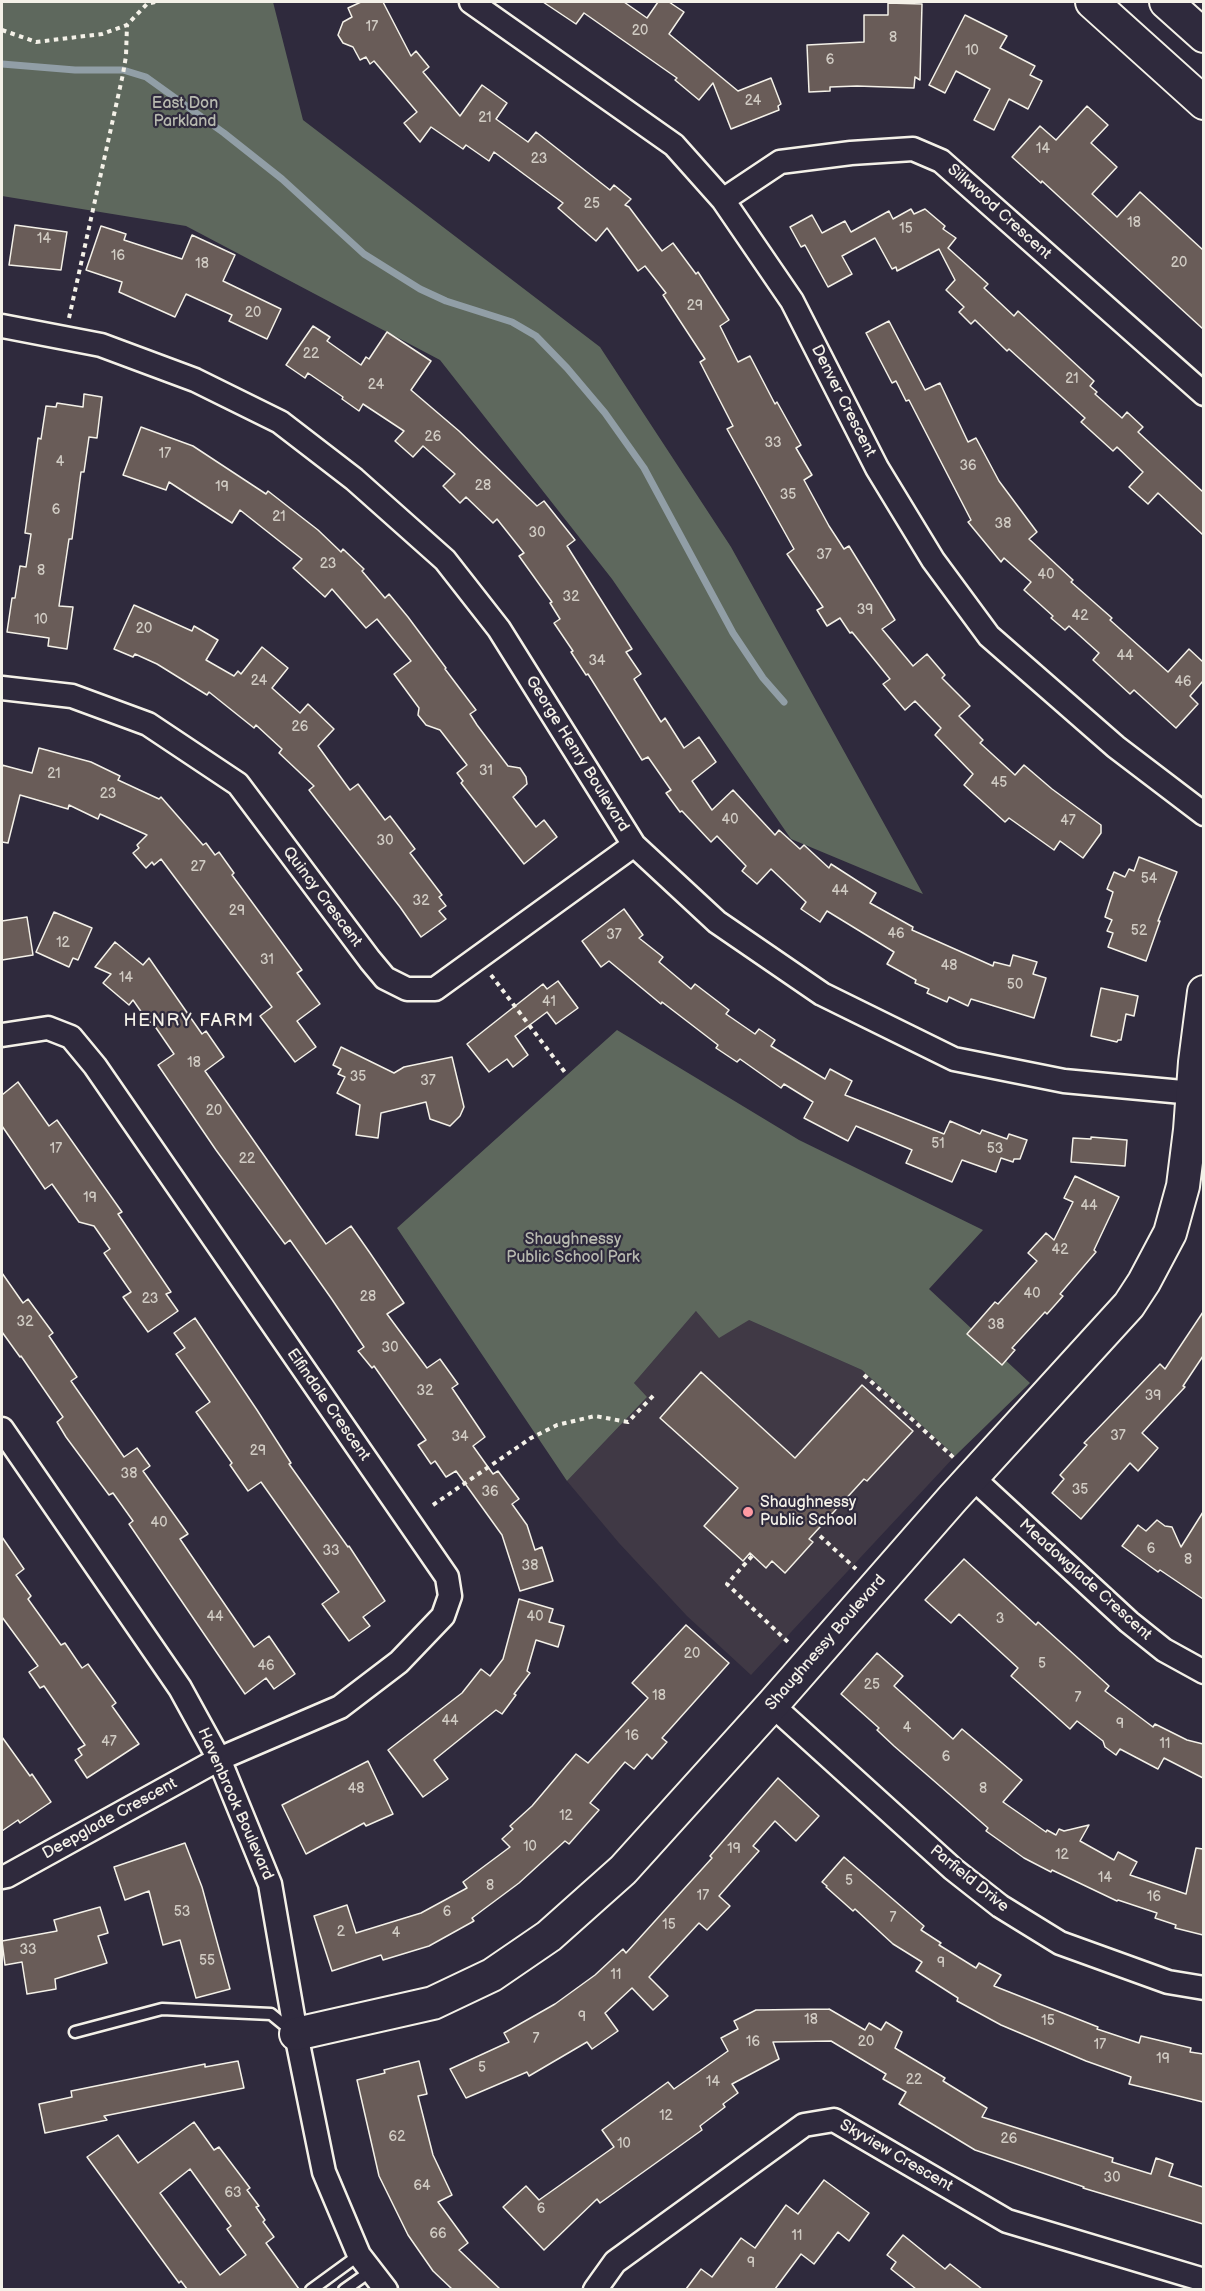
<!DOCTYPE html>
<html>
<head>
<meta charset="utf-8">
<style>
	body { margin:0 }
	#map { position:relative; width:1205px; height:2291px; overflow:hidden; background:#2f2a3d; font-family:"Balsamiq Sans",sans-serif }
	canvas { display:block }
	.frame { position:absolute; inset:0; border:3px solid #f4f1e8; pointer-events:none }
</style>
</head>
<body>
<div id="map">
<canvas width="1205" height="2291"></canvas>
<div class="frame"></div>
</div>
<script>
const ctx = document.querySelector('canvas').getContext('2d');
ctx.lineJoin = 'round';
function fillPath(path, color) { ctx.fillStyle = color; ctx.fill(path, 'evenodd'); }
const toPath = rows => new Path2D(rows.map(r => 'M' + r).join(''));
function trace(path, color, width, dash) { ctx.strokeStyle = color; ctx.lineWidth = width; ctx.lineCap = dash ? 'butt' : 'round'; ctx.setLineDash(dash || []); ctx.stroke(path); }
function label(font, color, halo, rows, align = 'center') {
  ctx.font = font + ' "Balsamiq Sans",sans-serif'; ctx.lineWidth = 4.5; ctx.setLineDash([]); ctx.textBaseline = 'middle'; ctx.strokeStyle = halo; ctx.fillStyle = color; for (const [text, x, y, turn = 0] of rows) {
    ctx.save(); ctx.translate(x, y); ctx.rotate((+turn || 0) * Math.PI / 180); ctx.textAlign = isNaN(turn) ? turn : align; if (halo) ctx.strokeText(text, 0, 0); ctx.fillText(text, 0, 0); ctx.restore();
  }
}
fillPath(toPath([
	[696,1311,749,1320,862,1370,955,1456,751,1675,687,1616,619,1543,567,1481,646,1398,634,1383]
]), '#403945');
fillPath(toPath([
	[2,2,273,2,303,120,600,347,731,547,923,894,791,839,612,579,440,360,186,226,2,196],
	[617,1030,799,1140,983,1230,929,1289,1030,1383,955,1456,862,1370,749,1320,719,1338,696,1311,634,1383,647,1397,567,1481,397,1228]
]), '#5e685d');
trace(toPath([
	[2,64,75,70,123,70,146,77,224,133,282,179,364,254,420,289,446,301,512,322,536,336,567,368,605,413,644,468,733,633,763,678,784,702]
]), '#919ea6', 7);
const building = toPath([
	[361,2,383,2,411,56,416,51,429,67,423,72,460,116,482,85,507,103,496,119,528,142,536,132,610,190,614,185,631,199,625,205,629,207,662,251,673,243,696,274,698,272,729,320,720,326,738,362,750,356,775,404,777,402,801,445,796,448,812,475,804,480,829,526,844,549,849,546,895,620,882,629,913,666,927,654,945,675,942,678,970,706,959,716,983,740,980,743,1015,775,1024,765,1052,789,1101,825,1101,833,1083,858,1060,841,1054,850,1009,818,1005,822,964,785,973,774,935,735,941,728,915,701,905,710,883,684,890,679,852,632,850,633,840,618,827,626,817,610,823,607,787,554,794,549,727,429,733,426,700,362,705,359,663,295,666,293,645,266,638,271,607,228,596,241,558,208,563,203,494,152,489,161,466,145,463,149,431,127,420,142,404,123,417,112,374,61,370,64,366,57,360,60,353,47,343,43,338,35,343,22,352,17,348,8,361,2],
	[543,2,624,2,647,18,658,2,669,2,684,12,669,34,738,91,771,78,781,104,778,106,779,110,731,129,713,83,699,100,675,80,677,78,584,13,576,24,543,2],
	[888,3,922,4,920,80,915,77,914,88,857,86,830,87,830,91,809,92,807,45,864,42,864,15,888,15,888,3],
	[965,15,1007,36,1000,48,1035,66,1030,75,1042,81,1028,109,1009,99,994,130,974,120,990,89,956,71,945,93,929,85,965,15],
	[1087,106,1108,125,1091,143,1117,167,1092,194,1117,217,1140,192,1203,250,1203,329,1042,181,1041,183,1012,157,1040,126,1056,140,1087,106],
	[911,209,914,214,925,209,945,226,943,229,956,238,948,248,988,284,984,288,1014,316,1018,311,1094,381,1090,386,1097,392,1095,394,1122,418,1127,412,1143,427,1138,432,1203,492,1203,535,1158,493,1148,504,1129,487,1143,472,1117,447,1113,451,1081,422,1085,418,1009,349,1007,351,975,320,971,324,959,312,964,307,946,290,955,280,939,249,897,271,896,267,892,269,875,238,842,256,852,274,828,287,805,245,801,247,790,227,812,215,822,233,845,221,851,232,889,211,893,219,911,209],
	[15,225,67,232,61,270,9,265,15,225],
	[101,226,126,234,124,240,182,259,192,235,235,255,223,281,281,309,267,339,229,321,232,315,186,294,175,317,119,292,122,282,86,270,101,226],
	[889,321,925,390,940,383,968,442,976,438,999,481,1037,532,1029,539,1073,580,1071,582,1112,618,1110,620,1168,672,1189,649,1203,662,1203,681,1190,696,1198,704,1176,728,1134,690,1130,694,1093,660,1099,653,1069,626,1065,630,1051,618,1053,616,1024,590,1031,582,1004,558,1001,562,968,522,971,520,909,400,906,401,896,381,892,383,866,333,889,321],
	[313,326,330,337,327,341,361,365,366,357,369,359,387,332,431,361,411,390,459,431,537,506,544,501,575,540,567,546,632,649,626,652,641,674,634,679,661,722,665,718,684,748,699,737,716,762,692,781,712,810,733,790,775,835,779,830,800,849,804,845,829,868,831,864,876,893,870,903,913,927,912,930,993,966,994,962,1010,966,1013,955,1037,962,1033,974,1046,978,1034,1018,971,999,968,1006,949,997,947,1002,927,993,929,989,915,983,916,980,887,964,894,952,827,911,820,922,801,909,806,902,771,869,757,884,742,871,746,866,717,836,711,842,682,811,680,812,666,793,671,790,648,757,642,760,588,674,586,675,571,652,573,651,554,623,560,619,550,603,552,602,519,556,524,553,497,519,493,523,466,497,460,503,443,486,455,474,423,446,413,457,395,441,404,431,363,404,359,411,342,399,343,397,308,373,305,378,286,365,313,326],
	[84,394,102,397,97,438,89,437,84,472,81,472,72,539,69,539,59,606,73,607,67,649,48,646,49,638,7,632,12,598,15,598,20,566,26,567,31,534,25,533,38,438,41,439,46,406,56,407,57,403,83,407,84,394],
	[141,427,193,446,266,494,268,491,318,530,341,552,343,549,364,569,362,571,385,598,389,594,408,617,446,668,445,669,476,710,470,714,477,725,508,766,520,768,526,777,527,784,513,797,536,827,544,820,557,837,524,864,461,783,463,781,457,773,467,765,440,730,426,725,418,715,419,708,394,674,411,661,377,619,366,628,332,589,325,597,293,568,302,559,240,510,232,523,169,482,166,490,123,475,141,427],
	[134,605,192,631,194,626,218,640,206,660,234,676,238,671,241,674,262,647,288,668,272,688,300,713,308,704,334,729,318,746,350,790,358,784,385,820,390,816,415,849,410,853,442,895,439,897,446,906,439,911,446,919,421,937,400,907,309,790,314,786,279,753,282,749,256,725,254,728,209,692,207,695,157,664,135,654,133,657,114,649,134,605],
	[39,748,91,762,120,776,118,780,159,799,161,797,203,845,206,843,215,855,219,852,234,873,232,875,302,970,297,973,320,1004,297,1021,316,1047,295,1062,260,1016,272,1007,161,859,154,865,152,862,146,868,133,853,139,848,137,845,147,835,100,814,98,819,69,805,68,809,20,795,8,843,2,842,2,765,32,773,39,748],
	[1139,857,1177,872,1158,921,1160,921,1146,961,1108,947,1113,933,1107,931,1112,920,1105,917,1113,892,1107,889,1114,872,1125,877,1129,869,1134,871,1139,857],
	[624,909,643,935,639,938,663,957,659,962,691,989,695,984,729,1010,726,1014,755,1034,759,1029,775,1040,771,1046,825,1079,830,1069,852,1081,845,1095,944,1134,950,1121,980,1134,982,1130,1007,1139,1009,1134,1027,1140,1020,1159,1014,1159,1013,1162,1001,1158,996,1172,962,1160,952,1182,906,1163,912,1150,856,1126,848,1141,804,1118,813,1102,784,1084,781,1088,740,1059,737,1062,716,1048,718,1045,662,1002,661,1004,609,961,601,967,582,941,624,909],
	[54,912,92,928,78,960,73,958,69,967,36,952,54,912],
	[27,917,33,955,2,960,2,921,27,917],
	[115,942,143,965,149,958,202,1034,206,1031,224,1057,205,1071,326,1244,351,1226,370,1253,404,1303,387,1314,427,1368,440,1359,458,1384,452,1388,485,1437,473,1446,493,1474,498,1471,519,1499,512,1504,527,1525,535,1550,542,1547,553,1581,520,1591,502,1535,456,1471,446,1477,435,1461,431,1464,418,1445,426,1440,374,1366,372,1368,358,1351,364,1347,331,1298,290,1240,285,1244,216,1150,158,1065,174,1054,152,1022,149,1023,133,1000,129,1005,103,983,111,974,95,967,115,942],
	[558,981,578,1008,556,1024,547,1012,515,1036,528,1055,513,1067,507,1059,489,1072,467,1044,543,984,547,989,558,981],
	[1101,988,1138,996,1134,1016,1126,1014,1121,1040,1118,1040,1117,1042,1091,1036,1101,988],
	[341,1047,394,1073,404,1067,452,1057,464,1107,460,1116,450,1126,430,1119,426,1102,381,1113,378,1138,356,1135,360,1105,337,1093,345,1077,338,1074,341,1069,333,1065,341,1047],
	[18,1082,49,1126,57,1120,122,1212,118,1214,171,1292,166,1294,178,1311,148,1332,123,1297,131,1292,104,1253,110,1249,94,1226,79,1222,52,1184,45,1189,2,1126,2,1095,18,1082],
	[1091,1137,1127,1140,1125,1166,1071,1162,1073,1138,1091,1139,1091,1137],
	[1075,1176,1119,1197,1094,1250,1096,1252,1060,1294,1063,1296,1047,1314,1045,1312,1012,1348,1015,1350,1002,1365,967,1334,995,1302,998,1304,1037,1261,1028,1253,1046,1233,1054,1240,1073,1202,1064,1198,1075,1176],
	[2,1273,23,1303,28,1299,53,1333,49,1336,77,1377,71,1381,124,1457,137,1448,150,1466,143,1471,188,1534,180,1539,254,1647,269,1636,295,1674,274,1689,266,1678,245,1694,129,1524,133,1521,113,1493,109,1495,66,1437,57,1422,63,1417,21,1356,20,1357,2,1332,2,1273],
	[1203,1312,1203,1356,1183,1386,1185,1387,1142,1433,1158,1448,1138,1471,1130,1463,1081,1519,1052,1493,1064,1479,1060,1475,1087,1445,1084,1443,1160,1364,1165,1369,1203,1312],
	[195,1318,257,1410,291,1463,289,1464,348,1547,349,1546,385,1601,363,1617,370,1626,349,1641,322,1604,339,1592,261,1482,248,1491,230,1465,232,1463,196,1412,210,1402,176,1354,185,1348,174,1333,195,1318],
	[701,1372,795,1458,862,1385,913,1431,867,1481,864,1479,809,1539,813,1542,785,1573,772,1561,766,1568,750,1553,743,1561,704,1526,738,1488,660,1418,701,1372],
	[1203,1512,1203,1599,1160,1570,1158,1572,1122,1546,1138,1525,1146,1531,1157,1520,1165,1526,1172,1527,1181,1547,1203,1512],
	[2,1537,24,1569,16,1575,31,1596,28,1599,61,1645,65,1643,82,1668,88,1664,116,1703,112,1706,139,1744,87,1778,75,1760,82,1755,78,1749,85,1745,44,1686,40,1688,29,1672,38,1666,2,1617,2,1537],
	[964,1559,1036,1625,1038,1622,1109,1686,1105,1691,1153,1727,1155,1724,1187,1740,1203,1744,1203,1778,1164,1758,1158,1769,1120,1749,1116,1755,1105,1747,1103,1741,1077,1721,1070,1729,1011,1676,1018,1668,959,1614,951,1623,925,1600,964,1559],
	[519,1599,553,1609,549,1622,564,1626,558,1647,536,1640,527,1671,530,1673,514,1694,516,1695,502,1714,496,1710,434,1760,448,1779,423,1797,388,1750,462,1693,481,1669,490,1676,503,1659,519,1599],
	[686,1625,729,1663,662,1738,667,1742,652,1759,647,1754,634,1769,625,1762,590,1803,599,1810,569,1844,565,1841,519,1883,472,1918,474,1921,429,1946,383,1960,381,1955,332,1971,314,1916,347,1905,356,1933,421,1913,467,1888,463,1882,510,1847,502,1839,513,1829,510,1826,532,1806,576,1754,588,1763,648,1698,632,1683,686,1625],
	[877,1653,903,1676,894,1686,953,1739,962,1729,1022,1780,1003,1802,1046,1832,1047,1830,1056,1835,1059,1829,1064,1831,1089,1825,1080,1841,1114,1860,1118,1852,1137,1862,1130,1875,1186,1894,1196,1848,1203,1849,1203,1935,1175,1928,1176,1925,1155,1918,1157,1913,1118,1900,1117,1901,1052,1870,1051,1872,1024,1858,986,1831,988,1828,894,1746,877,1730,879,1728,841,1694,877,1653],
	[2,1737,30,1776,32,1774,51,1802,20,1823,18,1820,2,1831,2,1737],
	[368,1761,393,1814,366,1826,364,1823,306,1854,282,1805,368,1761],
	[778,1778,819,1816,796,1841,775,1821,753,1846,759,1851,719,1896,730,1906,707,1930,699,1923,649,1977,668,1996,653,2010,632,1988,605,2013,618,2031,592,2049,587,2042,529,2076,527,2072,466,2098,450,2069,509,2042,504,2033,555,2004,595,1975,623,1949,626,1953,712,1858,710,1856,778,1778],
	[185,1843,202,1887,230,1989,196,1998,180,1940,163,1945,149,1891,125,1900,114,1867,185,1843],
	[844,1857,924,1926,921,1930,941,1943,939,1945,976,1968,979,1963,1001,1975,994,1986,1098,2027,1097,2029,1139,2043,1141,2036,1191,2048,1190,2052,1203,2054,1203,2102,1129,2084,1131,2077,1086,2061,1001,2025,957,2001,958,1998,916,1971,922,1962,893,1944,855,1909,853,1911,826,1887,827,1886,822,1882,844,1857],
	[100,1907,108,1933,98,1936,107,1963,55,1979,56,1989,27,1994,22,1962,5,1965,2,1941,57,1931,54,1920,100,1907],
	[829,2009,865,2030,869,2023,881,2030,886,2022,902,2032,895,2048,945,2078,943,2081,987,2108,982,2117,1113,2158,1112,2162,1151,2174,1156,2158,1173,2164,1169,2176,1203,2187,1203,2224,1083,2188,1084,2187,975,2150,899,2104,906,2092,883,2079,886,2074,831,2041,773,2042,779,2059,732,2084,738,2093,723,2104,725,2107,700,2126,702,2130,600,2203,597,2199,544,2250,503,2207,526,2186,539,2200,614,2147,602,2130,668,2082,674,2089,728,2051,721,2038,738,2029,734,2021,756,2010,829,2009],
	[238,2061,244,2088,104,2116,107,2120,45,2133,39,2104,72,2097,71,2091,205,2064,205,2067,238,2061],
	[419,2061,427,2094,418,2096,433,2155,452,2195,438,2202,468,2243,459,2250,500,2289,452,2289,433,2271,408,2235,379,2176,357,2080,385,2073,384,2070,419,2061],
	[194,2122,214,2150,219,2147,250,2188,247,2190,259,2206,256,2207,265,2220,263,2222,274,2237,266,2243,299,2289,187,2289,181,2281,179,2283,87,2157,118,2135,138,2163,194,2122],
	[190,2169,231,2226,227,2229,246,2255,220,2275,160,2193,190,2169],
	[824,2180,869,2213,849,2241,838,2232,814,2264,801,2254,775,2289,686,2289,701,2269,712,2277,741,2238,755,2248,786,2205,798,2214,824,2180],
	[903,2235,945,2269,950,2264,982,2289,916,2289,891,2269,896,2262,887,2255,903,2235]
]);
fillPath(building, '#695c58');
trace(building, '#f4f1e8', 1.5);
const lane = toPath([
	[75,2032,162,2009,271,2014,293,2032],
	[311,2290,359,2255],
	[344,2290,371,2271]
]);
const street = toPath([
	[471,2,674,145,723,200,792,301,877,468,933,560,989,636,1116,747,1204,814],
	[723,200,780,162,851,153,913,149,941,161,1204,394],
	[2,326,101,345,195,380,280,422,354,479,445,560,499,629,634,845,717,922,822,994,954,1059,1064,1081,1204,1094],
	[2,688,72,696,148,724,238,784,370,960,385,978,407,989,435,989,634,845],
	[2,1035,48,1028,71,1037,95,1066,447,1577,450,1596,443,1616,399,1662,340,1707,219,1759,7,1876,2,1877],
	[2,1429,180,1688,219,1759,270,1884,296,2034,324,2172,359,2255,386,2290],
	[973,1478,1129,1622,1164,1650,1204,1672],
	[772,1705,953,1869,1000,1906,1060,1943,1168,1982,1204,1988],
	[595,2290,615,2262,804,2125,834,2120,1007,2221,1204,2280]
]);
const secondary = toPath([
	[1092,2,1204,103],
	[1166,2,1204,36],
	[296,2034,433,2003,492,1975,549,1936,623,1870,772,1705,953,1498,1129,1305,1144,1282,1170,1233,1183,1186,1190,1130,1195,1062,1204,992]
]);
trace(lane, '#f4f1e8', 15);
trace(street, '#f4f1e8', 27);
trace(secondary, '#f4f1e8', 36);
trace(toPath([
	[2,30,36,42,102,34,127,25,147,4,155,2],
	[69,318,123,74,126,56,127,25],
	[491,975,567,1075],
	[864,1375,954,1458],
	[433,1505,531,1438,557,1425,595,1416,628,1422,654,1395],
	[820,1536,856,1569],
	[752,1556,727,1584,789,1643]
]), '#f4f1e8', 4, [4.5, 4.5]);
trace(lane, '#2f2a3d', 10);
trace(street, '#2f2a3d', 22);
trace(secondary, '#2f2a3d', 32);
for (const [x, y, r, color] of [
	[748,1512,6,"#ff9aa2"]
]) { const dot = new Path2D(); dot.arc(x, y, r, 0, 2 * Math.PI); ctx.fillStyle = color; ctx.fill(dot); trace(dot, '#2f2a3d', 2); }
label('14px', '#d1ccc4', null, [
	["17",372,27],
	["20",640,31],
	["8",893,38],
	["10",972,51],
	["6",830,60],
	["24",753,101],
	["21",485,118],
	["14",1043,149],
	["23",539,159],
	["25",592,204],
	["18",1134,223],
	["15",906,229],
	["14",44,239],
	["16",118,256],
	["20",1179,263],
	["18",202,264],
	["29",695,306],
	["20",253,313],
	["22",311,354],
	["21",1072,379],
	["24",376,385],
	["26",433,437],
	["33",773,443],
	["17",165,454],
	["4",60,462],
	["36",968,466],
	["28",483,486],
	["19",222,487],
	["35",788,495],
	["6",56,510],
	["21",279,517],
	["38",1003,524],
	["30",537,533],
	["37",824,555],
	["23",328,564],
	["8",41,571],
	["40",1046,575],
	["32",571,597],
	["39",865,610],
	["42",1080,616],
	["10",41,620],
	["20",144,629],
	["44",1125,656],
	["34",597,661],
	["24",259,681],
	["46",1183,682],
	["26",300,727],
	["31",486,771],
	["21",54,774],
	["45",999,783],
	["23",108,794],
	["40",730,820],
	["47",1068,821],
	["30",385,841],
	["27",198,867],
	["54",1149,879],
	["44",840,891],
	["32",421,901],
	["29",237,911],
	["52",1139,931],
	["46",896,934],
	["37",614,935],
	["12",63,943],
	["31",267,960],
	["48",949,966],
	["14",126,978],
	["50",1015,985],
	["41",549,1002],
	["18",194,1063],
	["35",358,1077],
	["37",428,1081],
	["20",214,1111],
	["51",938,1144],
	["17",56,1149],
	["53",995,1149],
	["22",247,1159],
	["19",90,1198],
	["44",1089,1206],
	["42",1060,1250],
	["40",1032,1294],
	["28",368,1297],
	["23",150,1299],
	["32",25,1322],
	["38",996,1325],
	["30",390,1348],
	["32",425,1391],
	["39",1153,1396],
	["37",1118,1436],
	["34",460,1437],
	["29",258,1451],
	["38",129,1474],
	["35",1080,1490],
	["36",490,1492],
	["40",159,1523],
	["6",1151,1549],
	["33",331,1551],
	["8",1188,1560],
	["38",530,1566],
	["44",215,1617],
	["40",535,1617],
	["3",1000,1619],
	["20",692,1654],
	["5",1042,1664],
	["46",266,1666],
	["25",872,1685],
	["18",659,1696],
	["7",1078,1698],
	["44",450,1721],
	["9",1120,1724],
	["4",907,1728],
	["16",632,1736],
	["47",109,1742],
	["11",1165,1744],
	["6",946,1757],
	["48",356,1789],
	["8",983,1789],
	["12",566,1816],
	["10",530,1847],
	["19",734,1849],
	["12",1062,1855],
	["14",1105,1878],
	["5",849,1881],
	["8",490,1886],
	["17",703,1896],
	["16",1154,1897],
	["53",182,1912],
	["6",447,1912],
	["7",893,1918],
	["15",669,1925],
	["2",341,1932],
	["4",396,1933],
	["33",28,1950],
	["55",207,1961],
	["9",941,1963],
	["11",616,1975],
	["9",582,2017],
	["18",811,2020],
	["15",1048,2021],
	["7",536,2039],
	["16",753,2042],
	["20",866,2042],
	["17",1100,2045],
	["19",1163,2059],
	["5",482,2068],
	["22",914,2080],
	["14",713,2082],
	["12",666,2116],
	["62",397,2137],
	["26",1009,2139],
	["10",624,2144],
	["30",1112,2178],
	["64",422,2186],
	["63",233,2193],
	["6",541,2209],
	["66",438,2234],
	["11",797,2236],
	["9",751,2263]
]);
label('16px', '#b8bab0', '#2f2a3d', [
	["East Don",185,104],
	["Parkland",185,122],
	["Shaughnessy",573,1240],
	["Public School Park",573,1258]
]);
label('16px', '#f4f1e8', '#2f2a3d', [
	["Silkwood Crescent",999,212,42],
	["Denver Crescent",843,401,63],
	["George Henry Boulevard",577,754,58],
	["Quincy Crescent",322,897,53],
	["Elfindale Crescent",328,1405,55],
	["Meadowglade Crescent",1085,1580,42],
	["Shaughnessy Boulevard",826,1643,-49],
	["Havenbrook Boulevard",235,1804,66],
	["Deepglade Crescent",110,1819,-29],
	["Parfield Drive",969,1879,39],
	["Skyview Crescent",896,2156,30]
]);
label('16px', '#f4f1e8', '#2f2a3d', [
	["Shaughnessy",760,1503],
	["Public School",760,1521]
], 'left');
ctx.letterSpacing = '1.5px';
label('18px', '#f4f1e8', '#2f2a3d', [
	["HENRY FARM",189,1021]
]);
ctx.letterSpacing = '0px';
</script>
</body>
</html>
